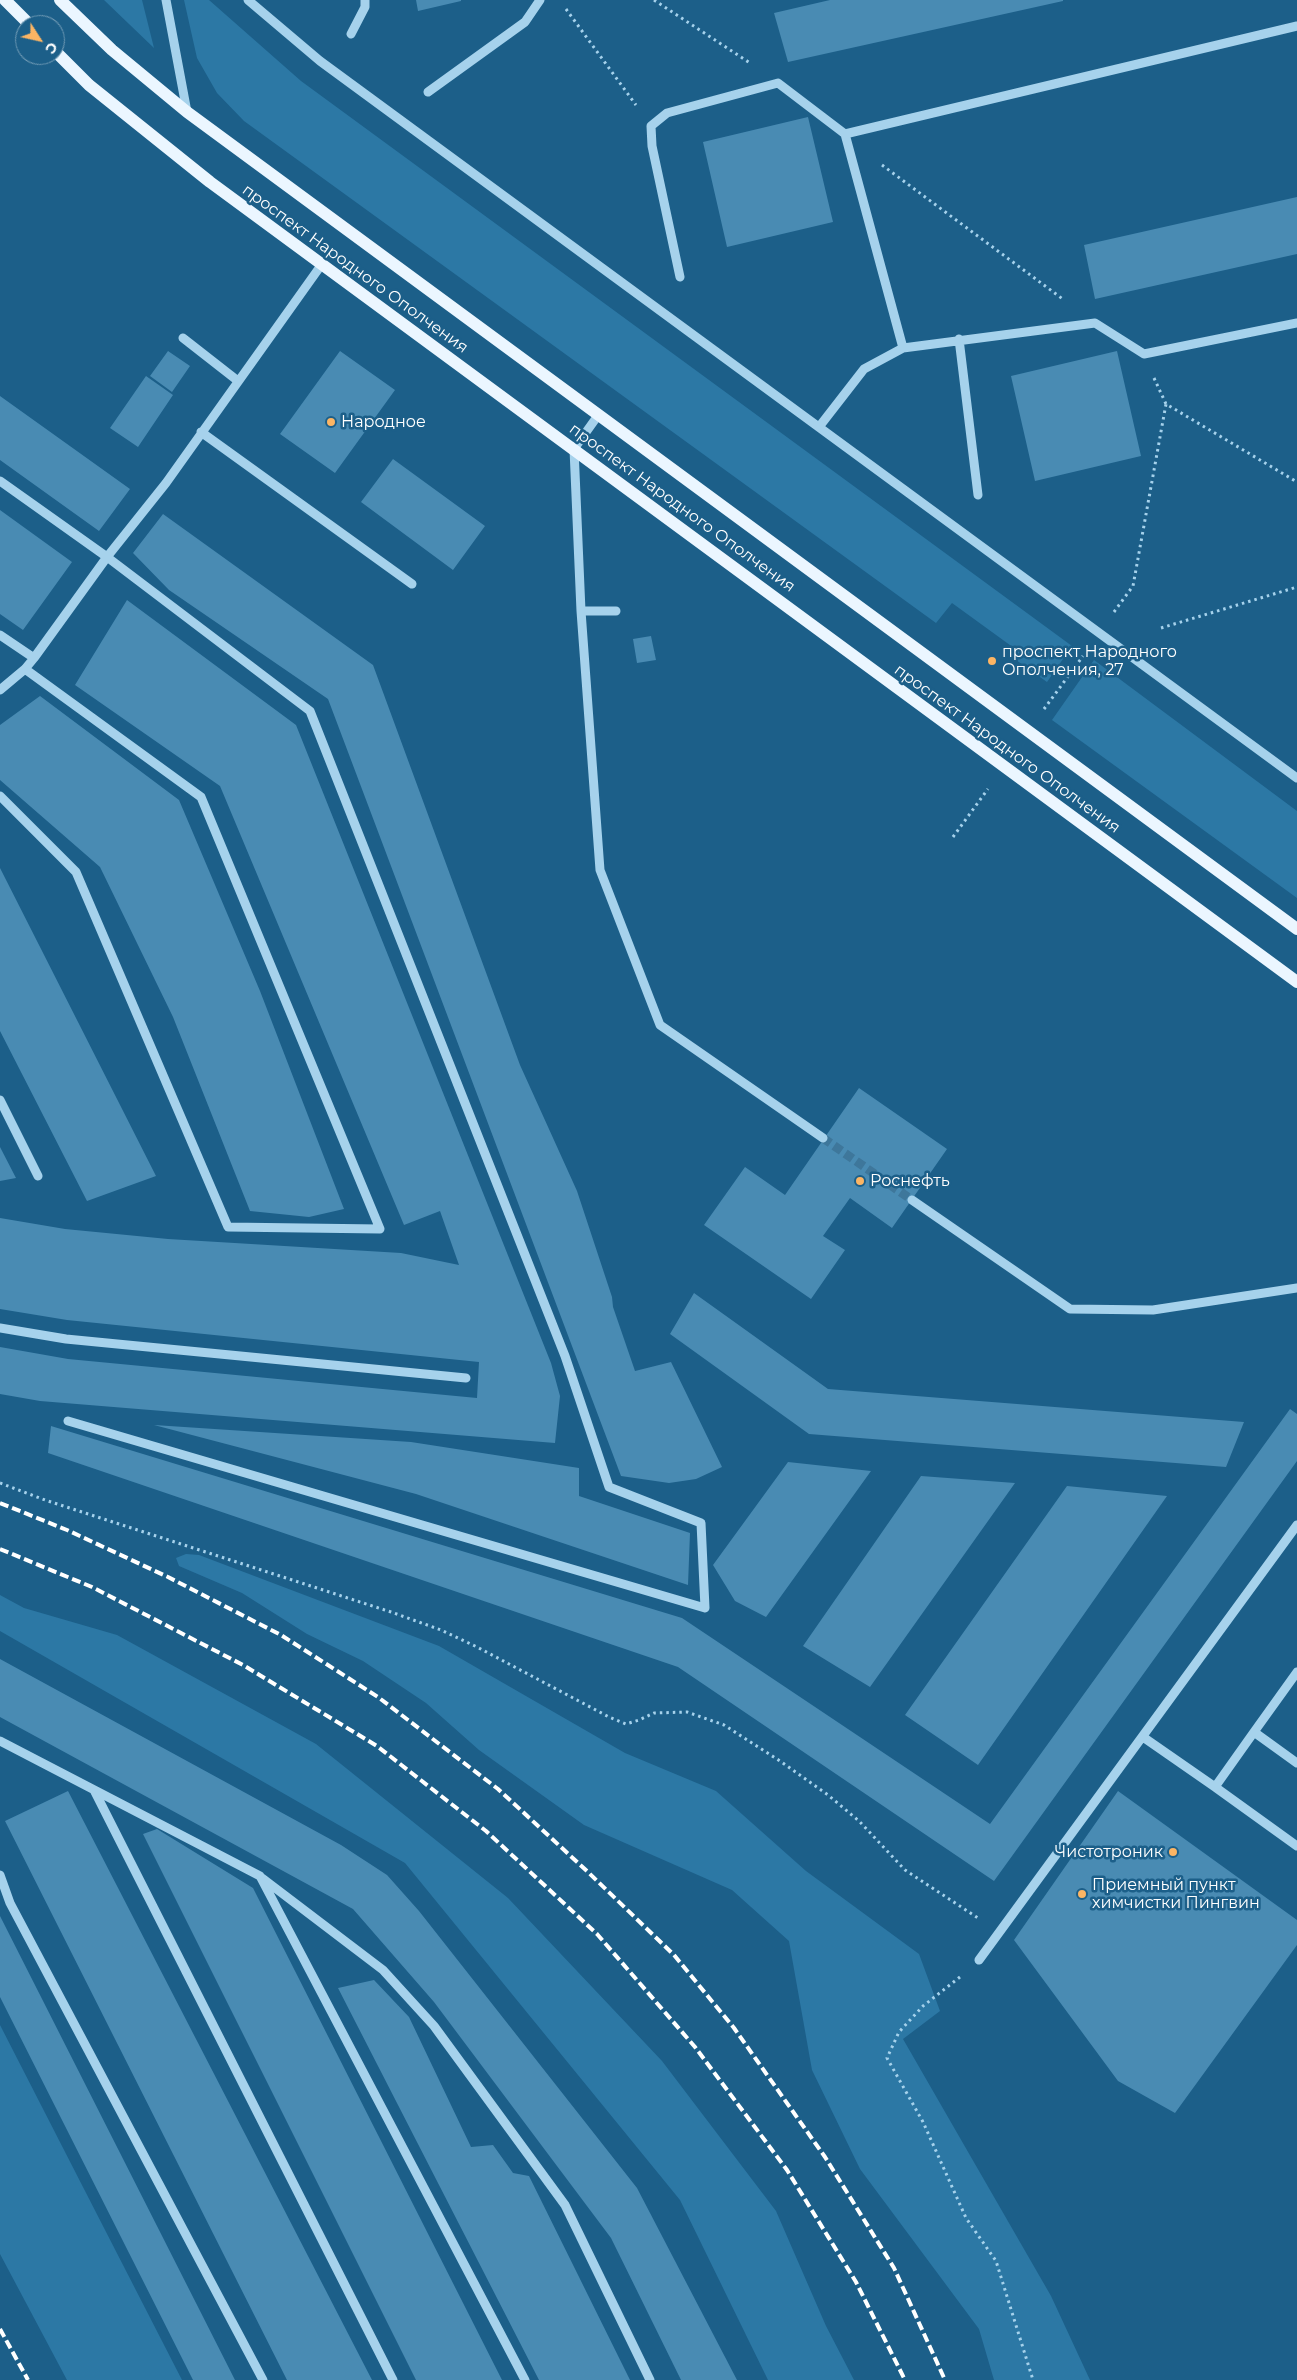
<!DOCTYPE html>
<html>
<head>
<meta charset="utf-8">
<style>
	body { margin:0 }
	#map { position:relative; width:1297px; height:2380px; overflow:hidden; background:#1c5f89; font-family:Montserrat,sans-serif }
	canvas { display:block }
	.north { position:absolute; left:15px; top:15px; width:50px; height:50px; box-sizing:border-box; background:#1c5f89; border:1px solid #779fb8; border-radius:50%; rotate:125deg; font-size:14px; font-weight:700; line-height:20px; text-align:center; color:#fff }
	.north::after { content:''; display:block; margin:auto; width:18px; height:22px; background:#fcb564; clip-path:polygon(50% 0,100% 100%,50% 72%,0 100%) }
</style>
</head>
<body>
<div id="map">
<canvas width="1297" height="2380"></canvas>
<div class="north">С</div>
</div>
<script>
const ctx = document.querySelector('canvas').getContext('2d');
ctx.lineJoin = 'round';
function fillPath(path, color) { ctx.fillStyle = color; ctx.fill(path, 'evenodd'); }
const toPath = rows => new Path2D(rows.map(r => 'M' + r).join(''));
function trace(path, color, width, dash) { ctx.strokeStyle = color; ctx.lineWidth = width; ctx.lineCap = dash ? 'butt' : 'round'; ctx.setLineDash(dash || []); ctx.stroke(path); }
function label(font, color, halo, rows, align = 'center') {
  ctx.font = font + ' Montserrat,sans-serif'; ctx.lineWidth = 5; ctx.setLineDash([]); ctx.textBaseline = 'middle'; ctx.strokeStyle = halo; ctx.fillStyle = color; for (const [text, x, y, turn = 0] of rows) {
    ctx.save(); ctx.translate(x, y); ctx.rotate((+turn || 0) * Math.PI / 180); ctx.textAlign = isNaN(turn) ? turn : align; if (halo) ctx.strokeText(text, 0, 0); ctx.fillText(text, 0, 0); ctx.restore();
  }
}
fillPath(toPath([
	[104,0,142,0,154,48],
	[184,0,209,0,301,81,1072,646,1047,682,1009,655,1014,648,952,603,936,623,244,121,217,93,197,58],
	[1094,660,1297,811,1297,898,1052,720],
	[186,1554,199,1555,439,1646,625,1753,716,1791,806,1871,919,1954,940,2011,903,2039,1051,2296,1090,2380,994,2380,979,2329,860,2169,812,2070,789,1941,732,1890,584,1825,479,1750,426,1703,363,1661,307,1634,242,1593,179,1566,176,1558],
	[0,1595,24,1608,117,1635,316,1744,508,1898,662,2061,776,2211,826,2326,854,2380,768,2380,680,2200,405,1863,0,1631],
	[0,2025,84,2189,182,2380,67,2380,0,2254]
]), '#2c78a5');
fillPath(toPath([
	[416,0,461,0,461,1,418,11],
	[830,0,1063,0,1063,1,788,62,774,13],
	[808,117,833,222,727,247,703,142],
	[1297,197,1297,254,1095,299,1084,245],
	[168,351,190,366,172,392,150,376],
	[340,351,395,390,335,473,280,434],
	[1117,351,1141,456,1035,481,1011,376],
	[146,376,173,395,138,447,110,428],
	[0,396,130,489,99,531,0,460],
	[393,459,485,526,453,570,361,502],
	[0,510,72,562,23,630,0,614],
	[163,514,373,665,520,1065,577,1191,612,1297,613,1307,635,1371,671,1362,722,1467,696,1479,669,1483,621,1476,328,699,169,590,133,553],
	[127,600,296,725,551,1363,560,1396,555,1443,40,1401,0,1394,0,1347,68,1359,477,1398,479,1362,67,1320,0,1309,0,1218,65,1229,168,1239,401,1253,459,1265,440,1211,404,1225,220,786,75,685],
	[651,636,656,660,637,663,633,639],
	[40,696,179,800,260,991,344,1209,309,1217,250,1211,173,1017,100,867,0,780,0,725],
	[0,868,156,1176,87,1201,0,1031],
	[859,1088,947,1149,892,1228,850,1198,823,1236,845,1250,811,1299,704,1225,745,1167,785,1195],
	[0,1147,16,1178,0,1181],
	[694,1293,828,1389,1244,1422,1226,1467,809,1434,670,1334],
	[1290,1409,1297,1414,1297,1461,994,1881,678,1667,48,1453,51,1426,682,1618,990,1824],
	[154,1425,411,1442,579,1468,579,1496,690,1533,688,1585,416,1494],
	[788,1462,871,1471,766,1617,735,1601,713,1565],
	[921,1476,1015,1483,870,1687,803,1646],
	[1067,1486,1167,1496,978,1765,905,1715],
	[0,1659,341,1845,387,1875,419,1911,637,2188,737,2380,681,2380,611,2238,434,2002,353,1909,0,1717],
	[68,1791,372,2380,287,2380,5,1821],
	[1118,1791,1297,1920,1297,1945,1175,2113,1118,2081,1014,1940],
	[157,1829,253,1888,502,2380,416,2380,143,1834],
	[0,1916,235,2380,193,2380,0,1997],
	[374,1980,409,2017,471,2147,493,2145,513,2173,529,2176,630,2380,539,2380,338,1988]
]), '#498bb3');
trace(toPath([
	[823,1138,912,1200]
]), '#3e779b', 9, [9, 4.5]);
trace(toPath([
	[654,0,750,63],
	[566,9,636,105],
	[882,165,1064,300],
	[1154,378,1166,404,1297,482],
	[1114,612,1133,586,1166,404],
	[1161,628,1297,587],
	[1044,709,1083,656],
	[953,837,988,789],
	[0,1483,45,1500,391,1612,441,1630,477,1647,609,1717,626,1724,639,1720,654,1713,687,1712,724,1725,780,1761,828,1795,859,1821,905,1870,978,1918],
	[960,1977,923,2006,899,2032,887,2058,923,2122,966,2218,996,2261,1033,2380]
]), '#a6d2ec', 3, [2.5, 4]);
trace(toPath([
	[166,0,187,112],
	[248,0,320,61,1297,778],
	[351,34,365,7,365,0],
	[428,92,525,22,540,0],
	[680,277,652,146,651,126,667,113,778,83,845,134],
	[183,338,238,381],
	[959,339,978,495],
	[903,348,1095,323,1144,354,1297,323],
	[599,414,574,449,581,611,600,870,660,1025,823,1138],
	[819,427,864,369,903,348,845,134,1297,26],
	[201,432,412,584],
	[0,481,107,557,310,711,565,1356,609,1487,701,1523,705,1608,68,1421],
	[581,611,616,611],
	[0,635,34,658],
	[0,690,25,669,34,658,107,557,166,483,322,264],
	[0,796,76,872,228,1227,380,1229,201,797,25,669],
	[0,1100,38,1176],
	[912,1200,1070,1309,1153,1310,1297,1288],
	[0,1328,66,1339,466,1378],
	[1297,1672,1254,1732,1297,1763],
	[1254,1732,1215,1787,1297,1846],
	[1143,1737,1215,1787],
	[0,1741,260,1876,525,2380],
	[94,1790,393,2380],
	[0,1875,10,1903,263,2380],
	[262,1878,383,1970,434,2026,565,2205,650,2380],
	[979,1960,1297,1525]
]), '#a6d2ec', 9);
trace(toPath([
	[5,0,30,25],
	[60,0,112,50,187,112,1297,929],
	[55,51,89,85,210,182,1297,982]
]), '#ebf6ff', 12);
trace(toPath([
	[0,1503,67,1530,168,1577,281,1635,378,1697,498,1789,589,1873,674,1955,734,2028,825,2157,894,2268,945,2380],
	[0,1549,92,1587,243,1665,377,1746,486,1831,597,1934,695,2047,787,2170,856,2282,905,2380],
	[0,2329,28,2380]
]), '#fff', 4, [9, 4]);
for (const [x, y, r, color] of [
	[331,422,5,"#fcb564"],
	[992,661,5,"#fcb564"],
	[860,1181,5,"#fcb564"],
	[1173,1852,5,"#fcb564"],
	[1082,1894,5,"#fcb564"]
]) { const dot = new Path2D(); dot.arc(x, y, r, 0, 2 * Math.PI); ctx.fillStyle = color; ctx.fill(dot); trace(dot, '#1c5f89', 2); }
label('16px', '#fff', '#1c5f89', [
	["проспект Народного Ополчения",355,269,36],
	["проспект Народного Ополчения",682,508,36],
	["проспект Народного Ополчения",1007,749,36]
]);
label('16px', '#fff', '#1c5f89', [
	["Народное",341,422],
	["проспект Народного",1002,652],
	["Ополчения, 27",1002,670],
	["Роснефть",870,1181],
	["Чистотроник",1163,1852,"right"],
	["Приемный пункт",1092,1885],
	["химчистки Пингвин",1092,1903]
], 'left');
</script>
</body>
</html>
